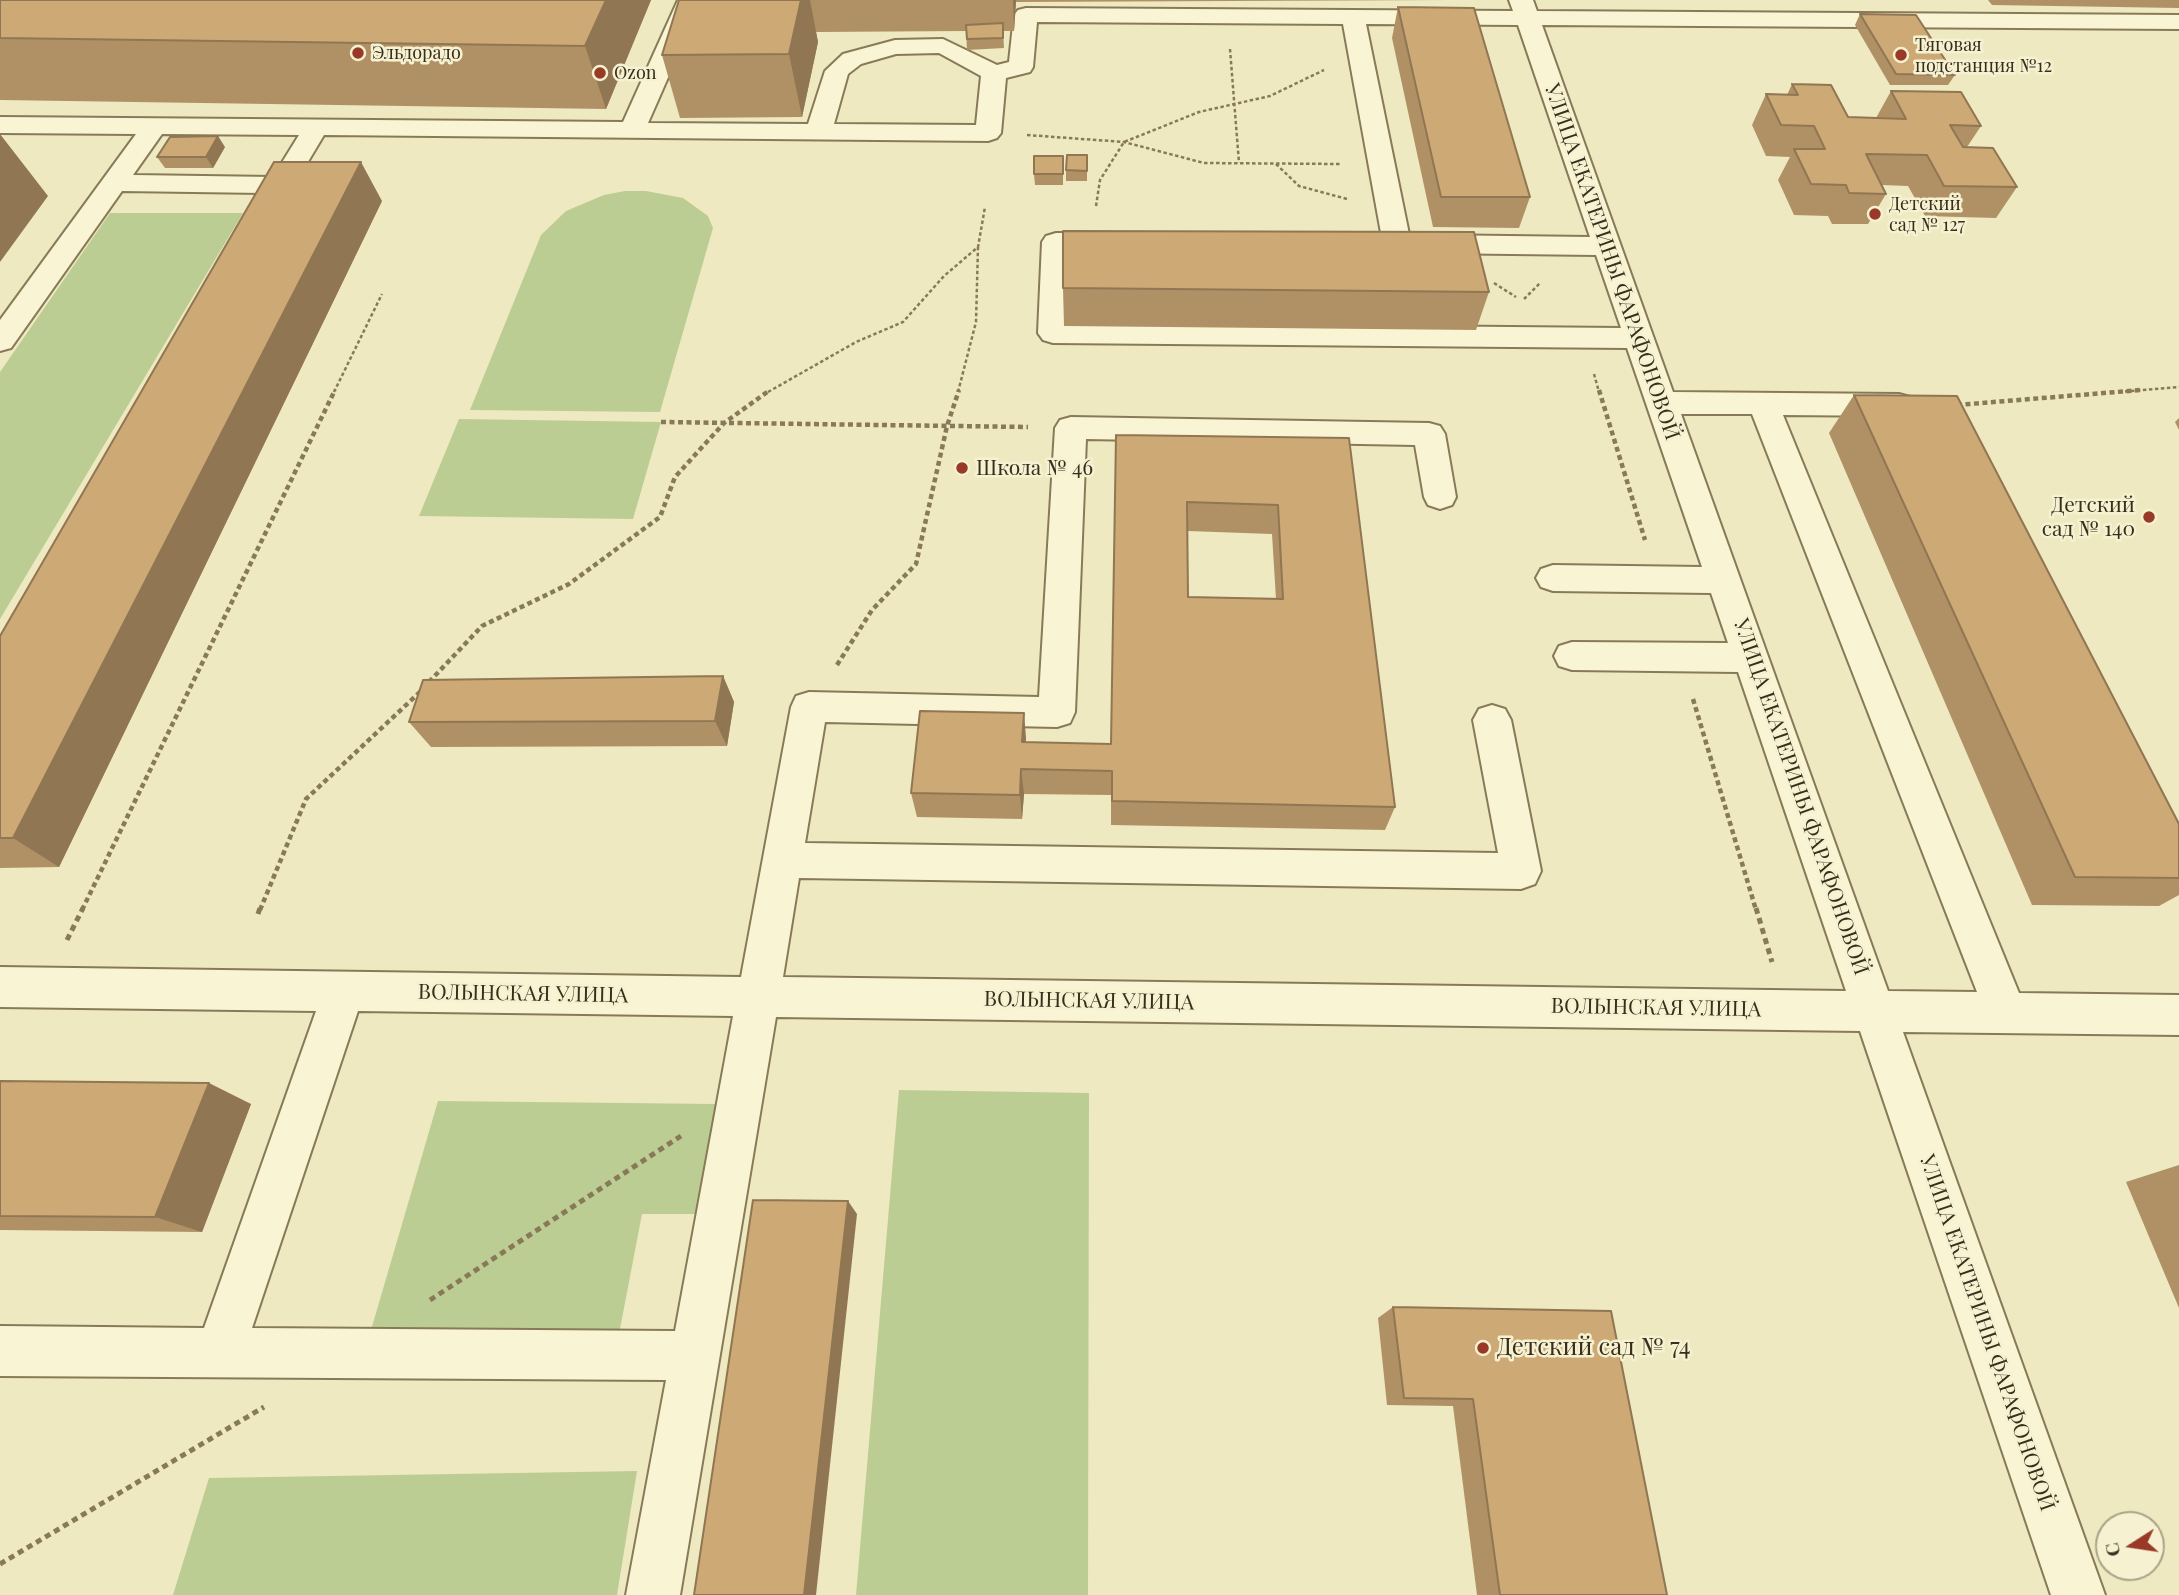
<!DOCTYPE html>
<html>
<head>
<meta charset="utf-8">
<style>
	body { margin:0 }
	#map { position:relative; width:2179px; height:1595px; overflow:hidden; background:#eee9c0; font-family:"Playfair Display",serif }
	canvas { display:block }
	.north { position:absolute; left:2095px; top:1511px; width:70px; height:70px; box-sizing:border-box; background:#f6f1d0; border:2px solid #aaa388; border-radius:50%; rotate:258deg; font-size:19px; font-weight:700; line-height:28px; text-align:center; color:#372e1d }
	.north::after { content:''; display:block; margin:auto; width:24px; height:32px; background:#983a27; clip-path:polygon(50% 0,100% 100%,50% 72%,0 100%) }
</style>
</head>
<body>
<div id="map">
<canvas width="2179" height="1595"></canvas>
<div class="north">С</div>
</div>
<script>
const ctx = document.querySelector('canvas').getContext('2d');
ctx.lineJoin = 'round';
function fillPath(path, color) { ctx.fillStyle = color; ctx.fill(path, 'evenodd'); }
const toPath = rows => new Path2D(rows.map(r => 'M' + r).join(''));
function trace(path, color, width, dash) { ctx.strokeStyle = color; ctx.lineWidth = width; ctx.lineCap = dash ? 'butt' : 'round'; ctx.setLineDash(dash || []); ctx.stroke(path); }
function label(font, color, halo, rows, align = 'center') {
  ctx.font = font + ' "Playfair Display",serif'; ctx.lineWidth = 5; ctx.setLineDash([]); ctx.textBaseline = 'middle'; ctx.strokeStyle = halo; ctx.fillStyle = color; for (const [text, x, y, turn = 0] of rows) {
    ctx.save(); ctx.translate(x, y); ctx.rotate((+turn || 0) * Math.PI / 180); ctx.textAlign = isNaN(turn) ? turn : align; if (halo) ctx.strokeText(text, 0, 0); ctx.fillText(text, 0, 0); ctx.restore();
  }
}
fillPath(toPath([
	[625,191,646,191,683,198,708,216,713,228,660,412,470,410,541,235,566,211,604,195],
	[110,213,243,213,0,619,0,372],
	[459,419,661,422,633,519,419,516],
	[899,1090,1089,1093,1088,1595,856,1595],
	[438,1101,716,1104,697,1214,642,1214,619,1334,371,1330],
	[637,1471,617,1595,173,1595,209,1478]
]), '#bccd94');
const minor = toPath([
	[678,0,702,0,648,123,808,124,825,71,843,54,895,40,943,39,997,65,1009,62,1014,15,1018,10,1026,8,1513,11,1509,0,1533,0,1537,11,2179,15,2179,29,1542,25,1673,392,1899,394,1910,397,1914,405,1910,413,1899,416,1783,415,2019,993,2179,995,2179,1035,1903,1032,2105,1595,2051,1595,1860,1031,776,1017,680,1595,626,1595,666,1380,0,1376,0,1326,204,1328,316,1011,0,1007,0,967,741,977,791,707,796,696,809,692,1039,697,1055,428,1060,420,1071,417,1429,423,1440,426,1445,434,1456,497,1452,505,1440,509,1428,505,1424,497,1415,445,1086,439,1075,712,1070,723,1057,727,825,722,805,843,1498,853,1473,720,1479,709,1492,705,1505,709,1511,720,1541,871,1535,884,1521,889,799,878,783,977,1846,991,1738,672,1572,670,1559,666,1554,656,1559,646,1572,642,1728,643,1711,593,1553,591,1541,587,1536,578,1541,569,1553,565,1702,567,1627,348,1053,343,1043,340,1038,333,1042,242,1046,236,1056,233,1115,233,1125,236,1129,242,1125,248,1115,251,1070,251,1068,323,1621,328,1596,255,1427,253,1417,250,1413,244,1417,238,1427,235,1590,237,1518,25,1366,24,1411,244,1407,250,1397,253,1387,250,1383,244,1343,24,1037,22,1033,67,1030,72,1006,78,1001,133,997,138,988,141,324,135,278,212,258,212,254,206,263,193,122,191,11,348,0,351,0,320,136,134,0,133,0,117,623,122,678,0],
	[939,53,981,76,976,125,834,124,848,74,861,64,896,54,939,53],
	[162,134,299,135,273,177,133,175,162,134],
	[1681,414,1752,414,1977,992,1888,991,1681,414],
	[358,1011,733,1016,675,1331,252,1328,358,1011]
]);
trace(minor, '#887a58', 4);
trace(toPath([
	[1230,49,1239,163],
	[1027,135,1124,142,1204,163,1341,164],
	[1276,164,1299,186,1347,199],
	[1096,206,1100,180,1124,142,1199,112,1270,96,1324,70],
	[1494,283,1516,297],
	[1524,299,1540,283],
	[1594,374,1599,392],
	[334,392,382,294],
	[768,392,856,342,903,322,944,276,978,247,985,207],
	[958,392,976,322,978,247],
	[2119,392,2179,387]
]), '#887a58', 2.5, [3.5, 2.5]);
trace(toPath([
	[1599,390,1645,540],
	[1957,405,2141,390],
	[661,422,1028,427],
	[837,665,872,610,916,564,947,426,959,390],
	[429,682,482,626,569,584,660,517,675,477,724,423,770,390],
	[1693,699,1756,910],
	[82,910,335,390],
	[260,910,306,799,421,691]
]), '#887a58', 4.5, [5, 3.5]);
trace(toPath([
	[1756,908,1772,962],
	[258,914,260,908],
	[67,940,83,908],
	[430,1300,681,1136],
	[0,1564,264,1407]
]), '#887a58', 5, [6, 4.5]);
fillPath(minor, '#f9f5d4');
fillPath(toPath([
	[0,0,651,0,606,109,0,100],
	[679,0,1447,0,1016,2,1014,31,1003,31,1004,48,967,50,966,31,816,32,818,42,802,117,680,118,662,55],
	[1988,0,2179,0,2179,8,1992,5],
	[1398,7,1530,197,1519,228,1433,227,1392,38],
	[1860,14,1955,75,1948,85,1890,85,1855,25],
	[1792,84,1848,117,1876,118,1891,91,1981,126,1967,147,2017,187,1996,218,1925,216,1908,186,1882,185,1886,194,1868,224,1832,224,1828,216,1794,215,1778,180,1790,157,1766,156,1752,125,1766,94,1787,95],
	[225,147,213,168,165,168,157,157],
	[1087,155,1087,181,1066,181,1066,170],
	[1063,156,1063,185,1035,185,1034,174],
	[382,201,59,867,0,868,0,636],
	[1063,288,1489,292,1476,330,1064,326],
	[1854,395,2179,824,2179,895,2159,906,2032,905,1829,433],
	[2179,418,2179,430,2175,422],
	[1116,435,1349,438,1395,807,1385,830,1111,825,1111,795,1024,794,1022,819,917,817,911,793,1026,738,1026,742,1111,744],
	[1188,531,1272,534,1276,599,1188,597],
	[723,676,734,702,727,746,431,747,409,722],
	[0,1081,251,1104,202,1232,0,1230],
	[2179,1165,2179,1308,2126,1182],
	[1393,1307,1667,1595,1477,1595,1453,1406,1387,1405,1378,1318]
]), '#b09165');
fillPath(toPath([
	[606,0,651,0,606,109,585,46],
	[801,0,810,0,818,42,802,117,789,54],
	[1013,0,1016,0,1016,2,1014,31],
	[0,134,48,196,0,262],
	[218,136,225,147,213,168,206,157],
	[361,162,382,201,59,867,13,838],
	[723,676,734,702,727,746,715,721],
	[1024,713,1026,738,1024,767,1022,742],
	[1021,769,1024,794,1022,819,1020,795],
	[209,1083,251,1104,202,1232,155,1217],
	[848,1201,857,1214,816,1595,804,1595]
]), '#907652');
const building = toPath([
	[0,0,606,0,585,46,0,38,0,0],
	[679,0,801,0,789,54,662,55,679,0],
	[1398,7,1474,8,1530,197,1441,197,1398,7],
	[1860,14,1916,15,1955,75,1896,74,1860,14],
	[1003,23,1003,38,967,39,966,25,1003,23],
	[1792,84,1831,85,1848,117,1906,119,1891,91,1961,92,1981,126,1950,125,1963,147,1993,148,2017,187,1944,186,1927,155,1866,154,1886,194,1849,193,1846,185,1811,184,1794,149,1825,149,1814,126,1781,125,1766,94,1798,95,1792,84],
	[218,136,206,157,157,157,170,137,218,136],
	[1067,155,1087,155,1087,171,1066,170,1067,155],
	[1034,156,1063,156,1063,174,1034,174,1034,156],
	[274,162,361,162,13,838,0,838,0,636,274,162],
	[1063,231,1474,232,1489,292,1063,288,1063,231],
	[1854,395,1957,396,2179,824,2179,878,2075,877,1854,395],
	[1116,435,1349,438,1395,807,1112,801,1112,771,1021,769,1020,795,911,793,920,711,1024,713,1022,742,1111,744,1116,435],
	[1187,502,1278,505,1283,599,1188,597,1187,502],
	[723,676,715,721,409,722,423,680,723,676],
	[0,1081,209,1083,155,1217,0,1216,0,1081],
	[753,1200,848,1201,804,1595,694,1595,753,1200],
	[1393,1307,1611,1311,1667,1595,1500,1595,1473,1399,1404,1398,1393,1307]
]);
fillPath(building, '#cda975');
trace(building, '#907652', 2);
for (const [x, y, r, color] of [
	[358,53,7,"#983a27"],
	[1901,55,7,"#983a27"],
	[600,73,7,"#983a27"],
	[1875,214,7,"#983a27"],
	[962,468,7,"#983a27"],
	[2149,517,7,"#983a27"],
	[1483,1348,7,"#983a27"]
]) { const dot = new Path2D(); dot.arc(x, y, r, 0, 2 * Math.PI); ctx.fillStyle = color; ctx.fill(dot); trace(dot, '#f6f1d0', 2.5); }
label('18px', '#372e1d', '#f6f1d0', [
	["Тяговая",1915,45],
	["подстанция №12",1915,66],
	["Эльдорадо",372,53],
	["Ozon",614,73],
	["Детский",1889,204],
	["сад № 127",1889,225]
], 'left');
label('21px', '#372e1d', '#f6f1d0', [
	["УЛИЦА ЕКАТЕРИНЫ ФАРАФОНОВОЙ",1612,262,71],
	["УЛИЦА ЕКАТЕРИНЫ ФАРАФОНОВОЙ",1801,797,71],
	["ВОЛЫНСКАЯ УЛИЦА",523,994,1],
	["ВОЛЫНСКАЯ УЛИЦА",1089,1001,1],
	["ВОЛЫНСКАЯ УЛИЦА",1656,1008,1],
	["УЛИЦА ЕКАТЕРИНЫ ФАРАФОНОВОЙ",1987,1333,71]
]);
label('21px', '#372e1d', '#f6f1d0', [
	["Школа № 46",976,468],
	["Детский",2135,505,"right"],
	["сад № 140",2135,529,"right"]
], 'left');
label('24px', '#372e1d', '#f6f1d0', [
	["Детский сад № 74",1497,1348]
], 'left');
</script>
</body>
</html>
